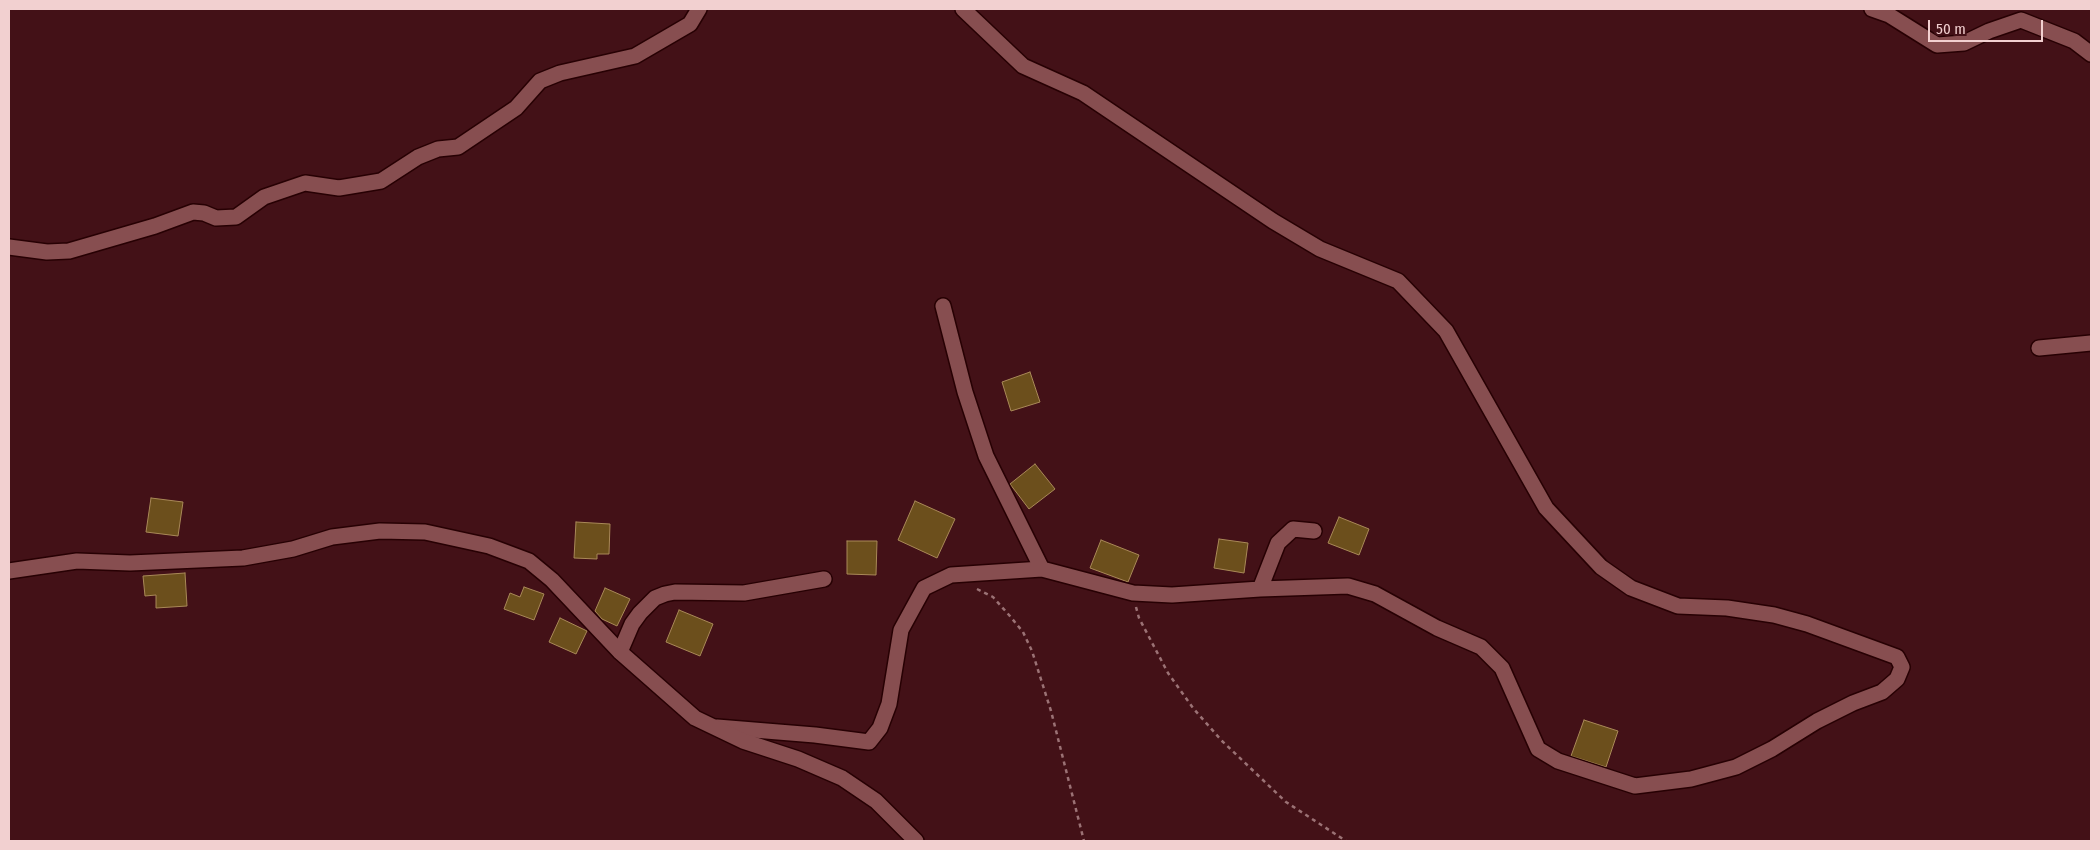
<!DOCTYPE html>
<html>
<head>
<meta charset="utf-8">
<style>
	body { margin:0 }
	#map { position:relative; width:2100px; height:850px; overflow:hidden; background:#431117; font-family:"Fira Sans Condensed",sans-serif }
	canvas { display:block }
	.frame { position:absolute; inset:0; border:10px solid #f2d0d0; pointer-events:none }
	.scale { position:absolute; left:1928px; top:20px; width:115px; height:22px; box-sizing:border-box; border:2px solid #f2d0d0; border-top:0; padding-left:6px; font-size:15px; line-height:18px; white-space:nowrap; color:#f2d0d0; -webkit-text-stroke:4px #431117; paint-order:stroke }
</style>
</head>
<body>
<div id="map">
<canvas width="2100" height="850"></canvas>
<div class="frame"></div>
<div class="scale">50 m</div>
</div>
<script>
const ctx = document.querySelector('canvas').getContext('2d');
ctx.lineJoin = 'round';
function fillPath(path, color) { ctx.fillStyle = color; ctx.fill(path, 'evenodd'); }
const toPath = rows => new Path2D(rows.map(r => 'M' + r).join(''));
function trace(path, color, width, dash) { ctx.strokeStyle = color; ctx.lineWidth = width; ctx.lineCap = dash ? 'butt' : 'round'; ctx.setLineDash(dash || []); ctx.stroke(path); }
const building = toPath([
	[1030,372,1040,402,1011,411,1002,382,1030,372],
	[1035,464,1055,489,1029,509,1010,484,1035,464],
	[151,498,183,502,178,536,146,532,151,498],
	[915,501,955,519,937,558,898,540,915,501],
	[1339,517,1369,529,1359,555,1328,543,1339,517],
	[576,522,610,524,609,554,597,554,597,559,574,558,576,522],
	[1219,539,1248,543,1244,573,1214,568,1219,539],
	[1101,540,1139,555,1128,582,1090,568,1101,540],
	[847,541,877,541,876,575,847,574,847,541],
	[185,573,187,606,156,608,156,595,145,596,143,576,185,573],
	[524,587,544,594,534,620,504,609,510,593,520,597,524,587],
	[605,588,630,599,617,626,602,619,595,611,605,588],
	[679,610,713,624,700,656,666,642,679,610],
	[560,618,587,631,576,654,549,642,560,618],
	[1584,720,1618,731,1606,767,1571,756,1584,720]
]);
fillPath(building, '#6c4f1c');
trace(building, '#a98958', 1);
const street = toPath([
	[1872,9,1889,15,1937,45,1964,43,1989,31,2021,20,2074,41,2091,54],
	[9,247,47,252,69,251,155,226,193,212,204,213,216,218,236,217,264,197,305,183,339,188,381,181,418,157,438,149,458,147,516,108,540,81,560,73,635,56,690,24,699,9],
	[943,306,965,392,986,456,1042,569],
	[2039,348,2091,343],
	[1260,589,1278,543,1293,529,1314,531],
	[620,652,632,624,640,613,655,598,665,594,675,592,744,593,824,579],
	[717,727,815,735,869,742,880,728,889,704,901,630,924,588,951,575,1042,569,1133,593,1172,595,1260,589,1348,586,1375,594,1437,628,1481,647,1502,668,1538,749,1558,761,1635,786,1691,779,1736,767,1772,749,1817,721,1853,703,1882,692,1897,679,1902,667,1897,657,1807,624,1774,615,1727,608,1678,606,1631,588,1601,567,1546,508,1446,331,1398,281,1320,249,1273,221,1083,93,1023,66,963,9]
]);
const secondary = toPath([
	[9,571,77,561,130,563,243,558,293,549,332,537,380,531,425,532,489,546,529,561,552,580,620,652,695,718,743,741,798,759,842,778,876,801,916,841]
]);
trace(street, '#270003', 18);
trace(secondary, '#270003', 18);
trace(toPath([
	[977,589,993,597,1009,615,1023,632,1032,651,1051,711,1084,841],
	[1136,607,1139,618,1168,673,1193,708,1222,741,1286,802,1346,841]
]), '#9b7275', 2.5, [4, 4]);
trace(street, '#874e50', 15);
trace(secondary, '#874e50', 15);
</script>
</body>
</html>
